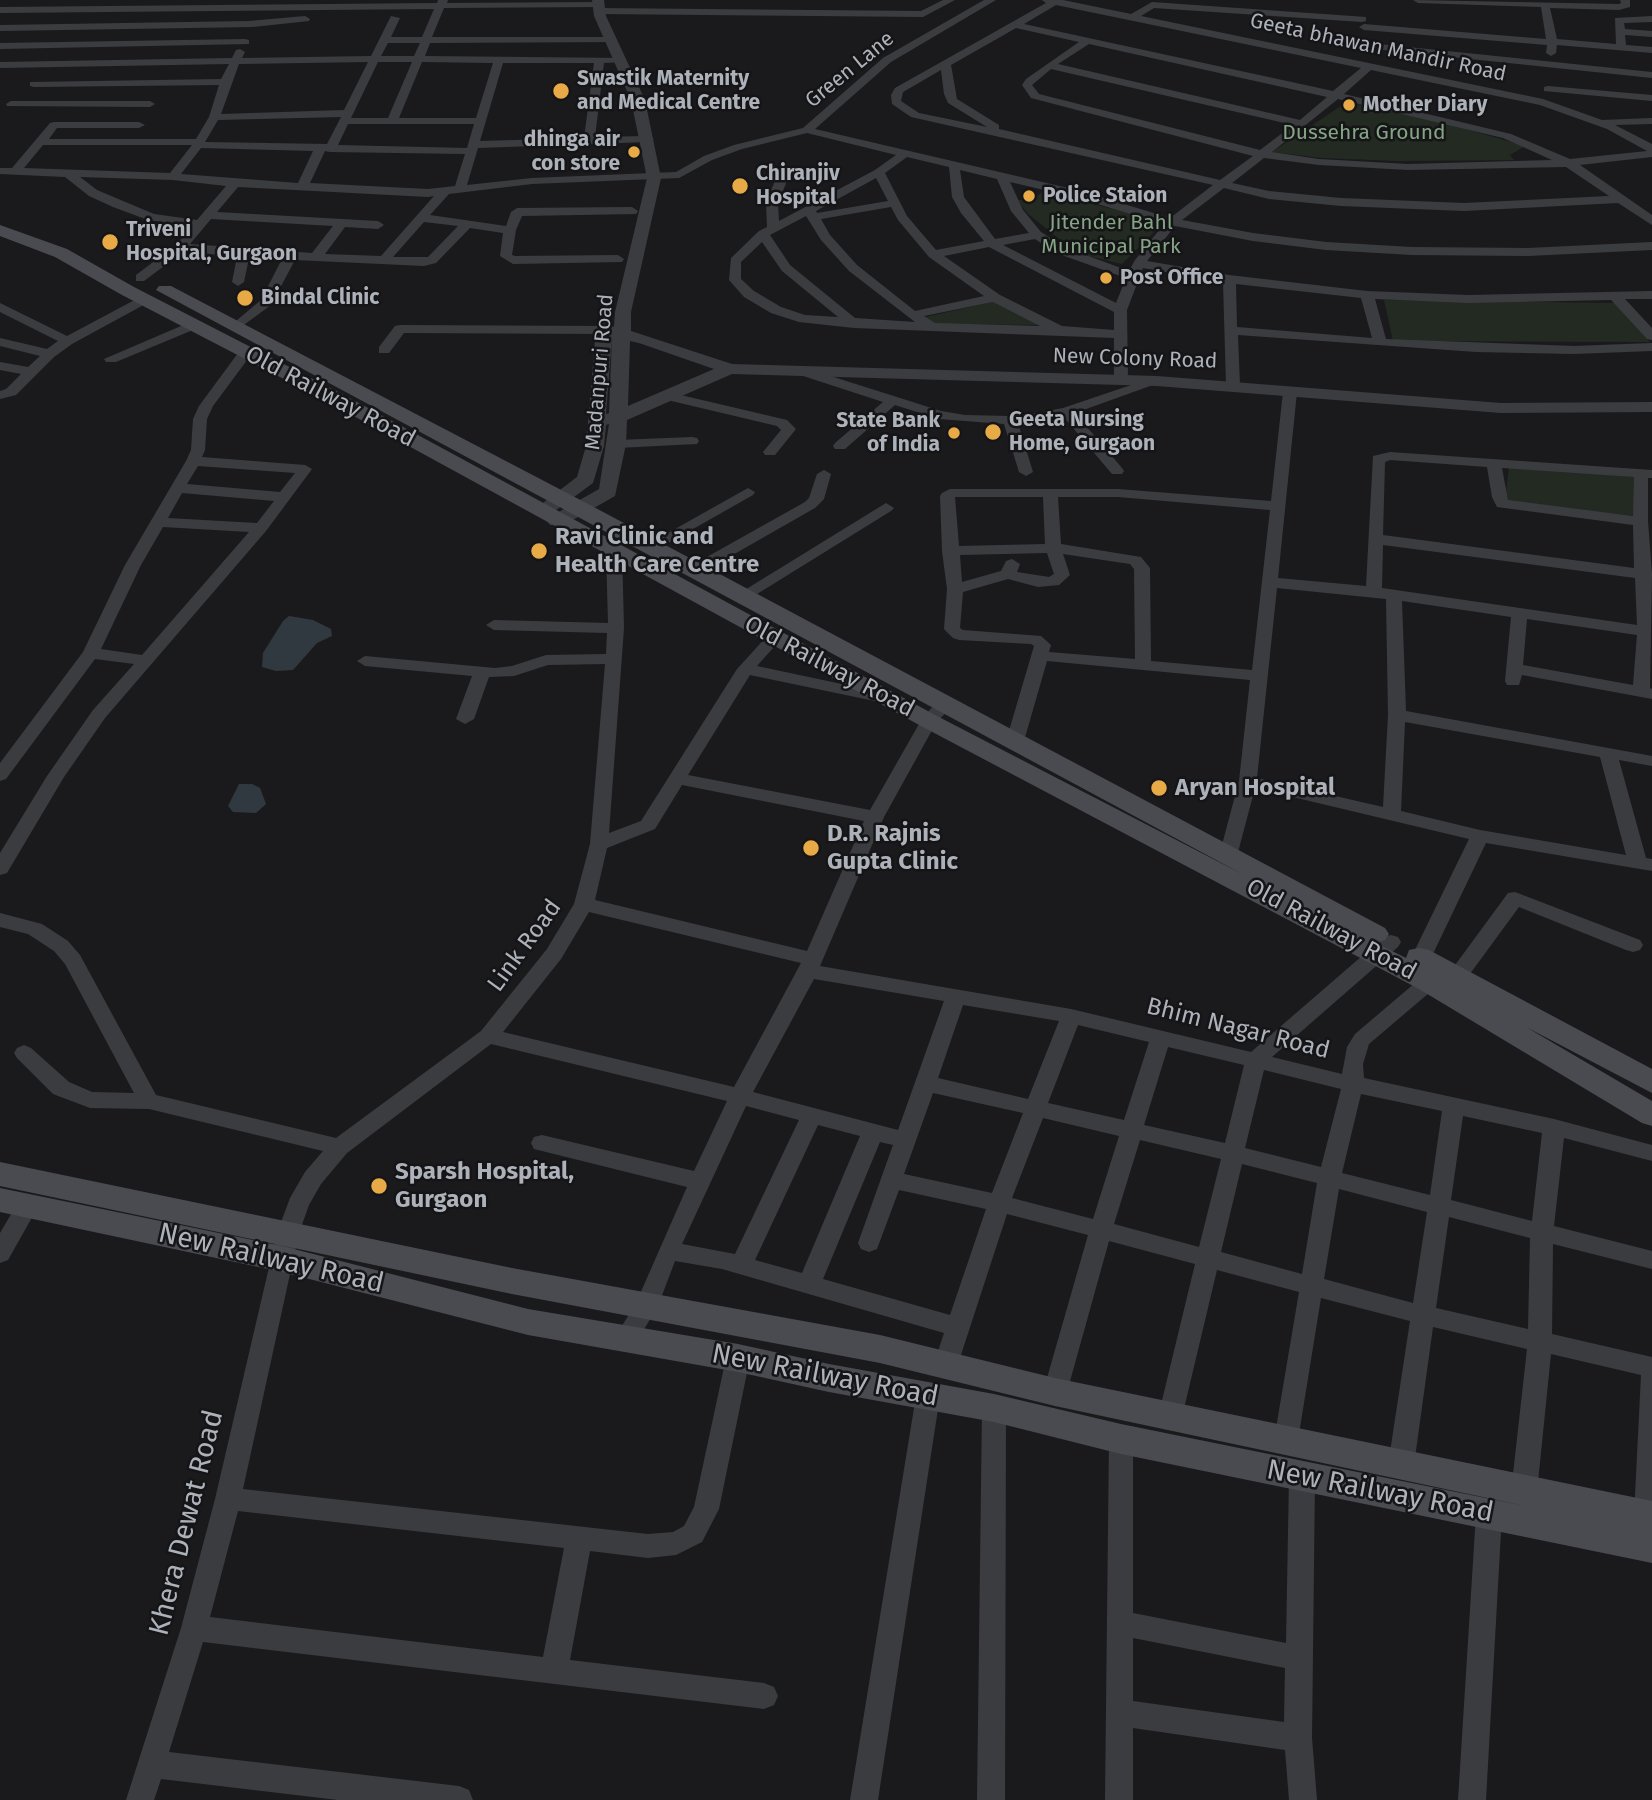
<!DOCTYPE html>
<html>
<head>
<meta charset="utf-8">
<style>
	body { margin:0 }
	canvas { display:block; background:#1a1a1c }
</style>
</head>
<body>
<canvas width="1652" height="1800"></canvas>
<script>
const ctx = document.querySelector('canvas').getContext('2d');
ctx.lineJoin = 'round';
function fillPath(path, color) { ctx.fillStyle = color; ctx.fill(path, 'evenodd'); }
const toPath = rows => new Path2D(rows.map(r => 'M' + r).join(''));
function trace(path, color, width, dash) { ctx.strokeStyle = color; ctx.lineWidth = width; ctx.lineCap = dash ? 'butt' : 'round'; ctx.setLineDash(dash || []); ctx.stroke(path); }
function label(font, color, halo, rows, align = 'center') {
  ctx.font = font + ' "Fira Sans",sans-serif'; ctx.lineWidth = 5; ctx.setLineDash([]); ctx.textBaseline = 'middle'; ctx.strokeStyle = halo; ctx.fillStyle = color; for (const [text, x, y, turn = 0] of rows) {
    ctx.save(); ctx.translate(x, y); ctx.rotate((+turn || 0) * Math.PI / 180); ctx.textAlign = isNaN(turn) ? turn : align; if (halo) ctx.strokeText(text, 0, 0); ctx.fillText(text, 0, 0); ctx.restore();
  }
}
fillPath(toPath([
	[1347,102,1448,124,1525,146,1510,155,1514,160,1398,161,1322,158,1272,152],
	[1042,192,1138,215,1156,230,1122,264,1088,256,1068,246,1027,213,1017,200,1032,200],
	[1384,300,1614,303,1650,342,1393,341],
	[993,302,1042,325,935,324,925,317],
	[1509,467,1637,477,1636,516,1505,502]
]), '#222a22');
fillPath(toPath([
	[289,616,313,620,331,629,332,636,317,643,293,670,276,671,262,667,263,653,283,621],
	[239,784,252,784,260,788,266,804,256,813,233,812,228,806]
]), '#30393f');
fillPath(toPath([
	[438,0,448,0,447,3,600,2,602,4,597,7,444,8,432,37,612,37,617,40,616,42,430,43,425,56,625,58,625,62,604,63,595,137,648,136,654,139,648,142,478,148,467,185,532,178,676,172,704,156,734,145,803,128,883,58,984,0,996,0,891,62,815,129,1081,191,1170,218,1213,185,911,117,892,104,891,95,895,88,1046,3,1042,0,1063,0,1131,14,1152,2,1366,17,1366,21,1362,22,1154,8,1141,16,1543,99,1602,120,1652,118,1652,124,1615,125,1652,144,1652,157,1580,165,1652,215,1652,225,1618,203,1464,211,1341,206,1269,199,1224,188,1182,220,1253,233,1326,242,1412,247,1528,248,1652,242,1652,250,1528,256,1412,255,1326,250,1253,241,1175,226,1147,261,1229,275,1367,291,1468,295,1652,291,1652,299,1625,299,1652,328,1652,340,1647,339,1611,300,1468,303,1375,299,1386,339,1574,346,1652,343,1652,351,1574,354,1476,352,1238,335,1240,386,1233,390,1226,386,1223,282,1143,268,1127,310,1128,380,1121,384,1114,380,1114,338,854,328,799,322,771,313,744,297,729,280,731,258,759,231,767,227,766,203,779,171,785,168,791,171,778,203,779,221,875,170,896,155,807,133,742,149,712,160,679,178,532,184,449,194,430,215,506,226,511,212,517,208,632,207,638,211,636,214,522,216,516,230,512,255,515,256,618,255,624,259,622,262,513,264,500,256,503,233,470,228,436,263,424,266,295,260,271,305,237,330,230,326,261,300,282,259,249,258,244,282,238,286,232,282,237,257,184,251,144,281,136,281,136,275,177,244,192,226,148,220,113,207,89,196,65,177,0,174,0,168,12,168,50,123,54,122,139,122,145,125,139,128,57,128,49,139,196,139,209,117,219,85,34,87,30,86,30,82,221,79,229,64,0,68,0,62,232,58,236,50,240,49,245,52,242,58,371,56,391,16,400,18,391,37,422,37,434,9,0,13,0,7,437,3,438,0],
	[1056,5,1361,68,1333,91,1024,24,1056,5],
	[1016,28,1079,42,1026,79,1022,85,1031,98,1253,156,1220,180,999,129,999,125,957,99,951,65,1016,28],
	[388,43,420,43,414,56,381,56,388,43],
	[1089,44,1327,97,1300,120,1058,64,1089,44],
	[368,62,344,110,221,114,239,64,368,62],
	[378,62,412,62,388,118,351,118,378,62],
	[422,62,493,63,476,118,399,118,422,62],
	[503,63,594,63,584,138,480,141,503,63],
	[1051,69,1293,125,1260,150,1039,94,1032,85,1051,69],
	[941,70,944,94,948,103,987,127,919,113,901,101,903,92,941,70],
	[1371,70,1540,105,1607,129,1647,151,1570,159,1511,134,1344,94,1371,70],
	[1338,99,1503,138,1552,160,1408,164,1319,159,1272,152,1338,99],
	[341,117,327,144,205,142,218,120,341,117],
	[348,124,474,124,467,148,338,145,348,124],
	[43,145,192,145,170,173,24,168,43,145],
	[201,148,313,151,298,183,181,174,201,148],
	[325,151,330,152,465,154,455,186,428,189,310,183,325,151],
	[907,157,949,167,952,197,961,213,984,241,936,250,907,216,885,173,907,157],
	[1264,158,1319,165,1408,170,1566,167,1609,196,1464,203,1341,198,1269,191,1232,183,1264,158],
	[960,170,997,179,1011,211,1029,233,995,239,964,197,960,170],
	[80,177,173,180,226,186,197,220,154,214,97,190,80,177],
	[876,178,888,201,817,213,816,211,876,178],
	[1010,182,1074,197,1164,224,1135,260,1129,271,1064,247,1041,232,1023,210,1010,182],
	[238,187,428,197,434,196,381,256,325,254,345,227,378,229,384,225,378,221,217,212,238,187],
	[891,207,898,220,929,257,984,296,915,311,857,265,830,235,821,219,891,207],
	[806,216,821,240,849,271,915,322,855,318,790,265,770,235,806,216],
	[211,219,333,226,312,253,190,244,211,219],
	[424,222,458,226,428,257,393,257,424,222],
	[1035,239,1056,253,1126,278,1116,303,1003,245,1035,239],
	[762,242,782,271,838,317,805,315,781,307,754,291,741,279,741,262,762,242],
	[989,247,1114,312,1114,330,1062,326,1000,295,944,256,989,247],
	[1236,284,1361,298,1372,338,1237,327,1236,284],
	[993,302,1040,326,935,323,924,316,993,302],
	[943,0,955,0,923,17,599,14,594,11,599,8,921,11,943,0],
	[1413,0,1619,4,1621,3,1620,0,1630,0,1630,7,1619,10,1550,8,1557,39,1616,44,1615,18,1652,16,1652,22,1624,23,1625,29,1652,31,1652,37,1625,35,1626,45,1652,47,1652,53,1557,45,1556,53,1551,56,1546,53,1547,45,1364,30,1359,27,1364,24,1546,39,1541,7,1418,3,1413,0],
	[305,16,310,19,309,21,253,27,0,31,0,25,249,21,305,16],
	[245,39,249,40,249,44,0,49,0,43,245,39],
	[1359,42,1652,72,1652,78,1355,47,1354,45,1359,42],
	[1548,86,1652,95,1652,101,1544,91,1544,87,1548,86],
	[11,101,150,101,155,104,150,107,7,106,6,104,11,101],
	[144,295,149,296,149,302,72,344,54,357,16,395,0,399,0,391,6,389,21,374,0,370,0,362,28,367,40,356,0,346,0,338,47,349,58,341,0,312,0,303,67,336,144,295],
	[195,320,202,324,200,327,116,362,106,362,104,359,195,320],
	[400,325,604,326,611,330,604,334,404,333,389,353,379,353,379,347,395,326,400,325],
	[246,348,253,352,213,406,207,419,205,450,202,457,305,465,312,469,266,531,105,718,64,777,7,873,0,875,0,853,47,776,93,710,134,664,95,659,6,779,0,781,0,763,83,652,125,565,186,461,191,450,193,419,199,406,241,349,246,348],
	[198,466,295,473,280,492,187,484,198,466],
	[182,493,274,501,257,523,168,518,182,493],
	[163,527,249,532,142,655,101,649,141,565,163,527],
	[799,366,941,411,965,415,1010,416,1038,413,1063,408,1152,378,1162,378,1164,381,1075,413,1122,468,1124,471,1122,474,1112,474,1063,416,1018,423,1033,472,1026,476,1019,472,1004,424,939,419,895,405,845,449,835,449,833,446,835,443,883,402,794,373,792,370,799,366],
	[1290,388,1297,392,1278,578,1366,586,1373,456,1390,452,1652,470,1652,478,1648,478,1648,521,1652,574,1650,688,1652,689,1652,699,1522,675,1519,685,1507,685,1505,681,1511,617,1402,601,1406,711,1652,756,1652,766,1619,760,1646,858,1652,859,1652,871,1486,843,1431,958,1428,963,1421,965,1414,963,1411,958,1469,839,1255,788,1237,856,1235,860,1228,862,1221,860,1219,856,1239,781,1250,680,1047,661,1024,741,1021,745,1009,745,1006,741,1034,646,1031,644,959,640,953,638,944,629,947,589,942,551,940,496,942,493,950,489,1118,489,1271,501,1283,392,1290,388],
	[1390,460,1487,467,1492,497,1497,507,1633,525,1634,568,1383,535,1385,462,1390,460],
	[1502,468,1634,477,1633,516,1508,500,1502,468],
	[955,497,1043,497,1045,544,959,546,955,497],
	[1058,497,1118,497,1270,510,1252,670,1151,661,1150,568,1141,557,1061,544,1058,497],
	[1383,545,1635,578,1637,625,1382,588,1383,545],
	[1047,553,1054,574,1049,577,1017,572,1020,564,1012,559,1006,561,1001,571,962,582,960,555,1047,553],
	[1063,554,1130,564,1134,569,1135,659,1049,652,1051,645,1041,636,963,630,960,628,963,592,1008,579,1038,587,1059,585,1070,575,1063,554],
	[1277,588,1386,599,1388,715,1383,807,1257,778,1277,588],
	[1527,619,1637,635,1633,685,1523,665,1527,619],
	[1405,722,1600,757,1626,855,1480,830,1401,811,1405,722],
	[668,392,787,420,796,429,775,455,765,455,763,452,781,430,777,426,663,399,661,396,668,392],
	[692,437,697,438,699,441,697,444,617,448,610,444,617,440,692,437],
	[824,470,831,474,824,499,815,508,701,573,689,573,687,570,689,567,805,502,809,498,817,474,824,470],
	[748,488,755,492,753,495,656,550,651,552,643,547,748,488],
	[886,503,894,508,891,511,749,599,737,599,735,596,886,503],
	[614,546,622,551,624,628,609,833,641,821,737,669,768,635,774,633,782,638,757,666,884,693,893,698,884,703,750,675,688,775,870,810,923,717,939,700,951,700,954,704,936,723,884,817,820,966,1071,1009,1251,1052,1384,937,1391,935,1398,937,1401,942,1398,947,1272,1057,1342,1074,1347,1047,1355,1034,1422,977,1429,975,1436,977,1439,982,1436,987,1369,1044,1363,1064,1364,1078,1554,1119,1652,1145,1652,1161,1564,1138,1554,1226,1652,1251,1652,1269,1553,1244,1552,1334,1652,1357,1652,1526,1647,1528,1638,1524,1634,1516,1641,1375,1551,1354,1537,1492,1533,1500,1524,1503,1515,1500,1511,1492,1527,1349,1433,1327,1414,1465,1410,1473,1401,1476,1392,1473,1388,1465,1410,1321,1321,1298,1298,1440,1295,1448,1286,1451,1277,1448,1274,1440,1299,1292,1217,1270,1182,1417,1179,1425,1170,1428,1161,1425,1158,1417,1195,1264,1109,1241,1067,1392,1064,1399,1055,1402,1046,1399,1043,1392,1088,1235,1007,1214,957,1367,954,1374,945,1377,936,1374,933,1367,944,1333,722,1269,675,1261,658,1306,634,1346,626,1349,618,1346,614,1339,636,1303,687,1187,542,1151,534,1149,531,1143,534,1137,542,1135,694,1171,727,1101,491,1044,347,1153,321,1184,309,1205,299,1233,243,1489,648,1534,673,1532,684,1526,694,1507,726,1358,729,1351,738,1348,747,1351,750,1358,719,1509,702,1542,676,1555,648,1558,590,1551,570,1660,764,1683,774,1687,778,1696,774,1705,764,1709,203,1642,169,1752,459,1786,469,1790,473,1800,338,1800,161,1779,154,1800,126,1800,181,1628,215,1499,277,1233,290,1198,305,1172,323,1151,149,1109,90,1108,53,1094,17,1058,14,1053,17,1048,24,1045,31,1048,69,1082,92,1092,134,1093,65,964,54,951,28,934,0,927,0,913,42,924,68,941,80,955,156,1095,336,1138,481,1031,547,949,574,904,590,844,605,664,548,665,514,676,489,677,474,719,465,724,456,719,472,676,365,666,357,661,365,656,495,668,512,666,546,655,606,654,607,633,494,630,486,625,494,620,608,623,606,551,614,546],
	[682,785,864,821,807,951,595,900,607,848,655,829,682,785],
	[589,912,801,963,734,1087,503,1032,561,959,589,912],
	[814,979,944,1001,898,1130,753,1092,814,979],
	[963,1005,1059,1021,1028,1099,938,1078,963,1005],
	[1078,1025,1149,1042,1124,1120,1048,1103,1078,1025],
	[1168,1047,1244,1065,1225,1143,1144,1125,1168,1047],
	[1264,1070,1341,1089,1321,1167,1245,1148,1264,1070],
	[933,1093,1023,1113,992,1193,904,1174,933,1093],
	[1361,1094,1442,1111,1430,1195,1342,1173,1361,1094],
	[746,1106,799,1120,735,1254,682,1244,746,1106],
	[1463,1116,1542,1133,1532,1221,1451,1200,1463,1116],
	[1043,1118,1119,1136,1093,1219,1012,1198,1043,1118],
	[818,1125,860,1136,802,1273,755,1260,818,1125],
	[1140,1140,1221,1159,1199,1247,1114,1224,1140,1140],
	[880,1142,893,1145,858,1243,861,1249,869,1252,877,1249,899,1190,986,1209,950,1315,823,1279,880,1142],
	[1242,1164,1317,1183,1302,1274,1221,1252,1242,1164],
	[1339,1189,1427,1212,1413,1303,1324,1279,1339,1189],
	[1449,1217,1530,1238,1528,1329,1436,1308,1449,1217],
	[238,1511,564,1548,543,1657,210,1617,238,1511],
	[1515,892,1640,940,1643,945,1640,950,1633,952,1626,950,1519,907,1464,982,1450,982,1447,977,1450,972,1508,893,1515,892],
	[28,1196,36,1199,39,1205,8,1260,0,1263,0,1233,20,1199,28,1196],
	[928,1386,937,1389,940,1396,878,1800,850,1800,916,1396,919,1389,928,1386],
	[994,1397,1003,1401,1006,1408,1005,1800,977,1800,982,1408,985,1401,994,1397],
	[1121,1428,1130,1431,1133,1439,1133,1613,1286,1643,1289,1477,1293,1469,1302,1466,1311,1469,1315,1477,1312,1738,1317,1800,1289,1800,1285,1750,1133,1728,1133,1800,1105,1800,1109,1439,1112,1431,1121,1428],
	[1133,1638,1285,1668,1284,1722,1133,1701,1133,1638],
	[1489,1502,1498,1506,1502,1514,1486,1800,1458,1800,1476,1514,1480,1506,1489,1502]
]), '#3b3c40');
fillPath(toPath([
	[592,0,604,0,606,16,645,100,661,178,631,312,631,331,732,364,1157,376,1501,403,1652,402,1652,412,1501,413,1157,386,732,374,627,420,626,444,615,496,564,525,550,525,547,521,550,517,599,489,609,424,606,425,604,446,593,483,548,516,541,518,531,512,577,477,586,446,596,328,604,323,614,327,615,312,647,178,631,100,594,16,592,0],
	[612,337,609,413,606,414,612,337],
	[630,341,639,343,714,369,628,406,630,341]
]), '#3b3c40');
fillPath(toPath([
	[0,225,67,249,134,287,344,395,937,716,1244,875,156,290,159,286,171,286,590,505,1385,928,1389,934,1385,940,1376,943,1406,958,1409,950,1419,948,1429,950,1652,1069,1652,1093,1526,1027,1652,1101,1652,1126,1642,1123,1419,989,921,726,330,403,122,295,55,257,0,236,0,225],
	[0,1162,512,1268,880,1335,1055,1378,1652,1501,1652,1563,1121,1454,994,1422,829,1392,738,1372,528,1335,282,1272,0,1212,0,1188,282,1246,528,1309,738,1344,829,1364,994,1394,1121,1424,1525,1506,1055,1406,880,1363,512,1294,0,1186,0,1162]
]), '#494b50');
for (const [x, y, r, color] of [
	[561,91,9,"#e7aa47"],
	[1349,105,7,"#e7aa47"],
	[634,152,7,"#e7aa47"],
	[740,186,9,"#e7aa47"],
	[1029,196,7,"#e7aa47"],
	[110,242,9,"#e7aa47"],
	[1106,278,7,"#e7aa47"],
	[245,298,9,"#e7aa47"],
	[993,432,9,"#e7aa47"],
	[954,433,7,"#e7aa47"],
	[539,551,9,"#e7aa47"],
	[1159,788,9,"#e7aa47"],
	[811,848,9,"#e7aa47"],
	[379,1186,9,"#e7aa47"]
]) { const dot = new Path2D(); dot.arc(x, y, r, 0, 2 * Math.PI); ctx.fillStyle = color; ctx.fill(dot); trace(dot, '#151517', 2.5); }
label('21px', '#adb2ba', '#151517', [
	["Geeta bhawan Mandir Road",1378,48,12],
	["Green Lane",850,70,-39],
	["New Colony Road",1135,359,2],
	["Madanpuri Road",600,372,-85]
]);
label('bold 21px', '#adb2ba', '#151517', [
	["Swastik Maternity",577,79],
	["and Medical Centre",577,103],
	["Mother Diary",1363,105],
	["dhinga air",620,140,"right"],
	["con store",620,164,"right"],
	["Chiranjiv",756,174],
	["Hospital",756,198],
	["Police Staion",1043,196],
	["Triveni",126,230],
	["Hospital, Gurgaon",126,254],
	["Post Office",1120,278],
	["Bindal Clinic",261,298],
	["Geeta Nursing",1009,420],
	["Home, Gurgaon",1009,444],
	["State Bank",940,421,"right"],
	["of India",940,445,"right"]
], 'left');
label('21px', '#85a486', '#151517', [
	["Dussehra Ground",1364,133],
	["Jitender Bahl",1111,223],
	["Municipal Park",1111,247]
]);
label('24px', '#adb2ba', '#151517', [
	["Old Railway Road",330,397,28],
	["Old Railway Road",829,667,28],
	["Old Railway Road",1331,930,28],
	["Link Road",525,946,-54],
	["Bhim Nagar Road",1238,1029,14]
]);
label('bold 24px', '#adb2ba', '#151517', [
	["Ravi Clinic and",555,537],
	["Health Care Centre",555,565],
	["Aryan Hospital",1175,788],
	["D.R. Rajnis",827,834],
	["Gupta Clinic",827,862],
	["Sparsh Hospital,",395,1172],
	["Gurgaon",395,1200]
], 'left');
label('28px', '#adb2ba', '#151517', [
	["New Railway Road",271,1259,13],
	["New Railway Road",825,1376,11],
	["New Railway Road",1380,1492,11],
	["Khera Dewat Road",187,1523,-76]
]);
</script>
</body>
</html>
